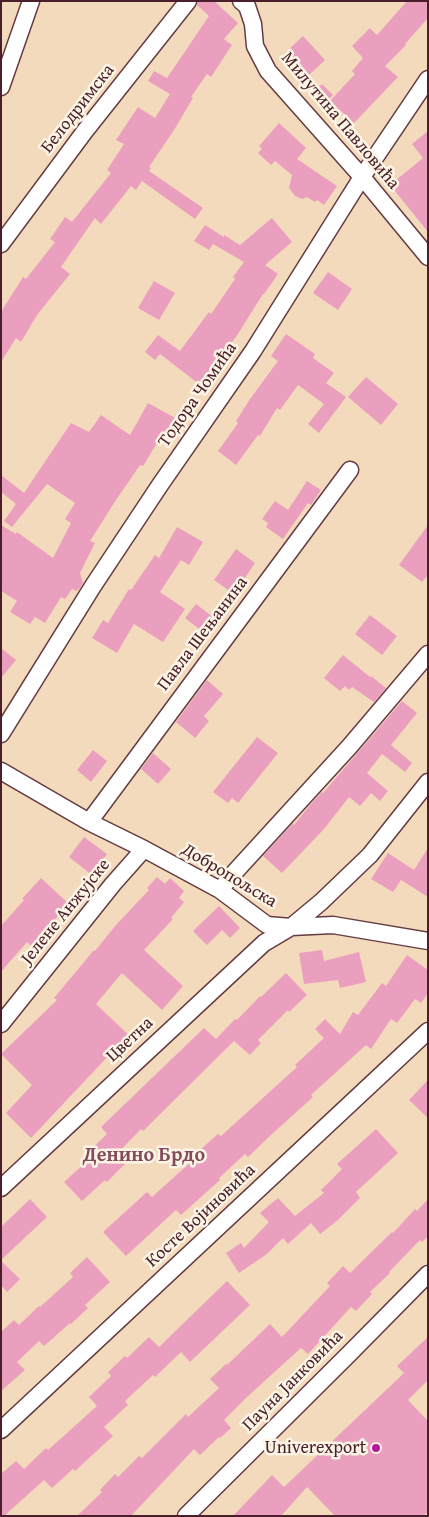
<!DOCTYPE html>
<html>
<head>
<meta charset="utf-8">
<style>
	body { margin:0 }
	#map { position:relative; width:429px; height:1517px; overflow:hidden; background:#f4dabc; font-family:"Gentium Book Plus",serif }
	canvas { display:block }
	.frame { position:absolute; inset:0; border:2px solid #4a1f2b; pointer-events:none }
</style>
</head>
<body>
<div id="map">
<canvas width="429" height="1517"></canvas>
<div class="frame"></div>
</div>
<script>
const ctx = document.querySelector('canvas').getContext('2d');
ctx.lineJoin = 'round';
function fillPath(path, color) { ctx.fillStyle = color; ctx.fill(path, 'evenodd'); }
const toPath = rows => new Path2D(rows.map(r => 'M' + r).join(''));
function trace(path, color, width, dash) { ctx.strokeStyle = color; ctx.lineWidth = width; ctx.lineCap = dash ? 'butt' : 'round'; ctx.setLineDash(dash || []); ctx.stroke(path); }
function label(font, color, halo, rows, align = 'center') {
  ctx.font = font + ' "Gentium Book Plus",serif'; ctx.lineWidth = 5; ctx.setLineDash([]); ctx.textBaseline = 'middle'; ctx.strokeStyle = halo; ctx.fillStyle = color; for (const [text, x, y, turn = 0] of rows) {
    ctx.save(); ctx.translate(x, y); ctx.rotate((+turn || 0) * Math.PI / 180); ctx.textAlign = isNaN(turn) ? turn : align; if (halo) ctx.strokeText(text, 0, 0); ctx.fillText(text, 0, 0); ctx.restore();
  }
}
fillPath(toPath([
	[198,1,214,1,238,23,224,39,232,45,211,77,207,74,191,97,193,98,174,130,149,167,151,168,149,171,203,208,195,219,142,181,136,190,131,186,101,224,95,218,61,267,70,274,37,315,21,342,16,338,1,362,1,312,23,277,26,279,55,242,50,239,65,217,72,222,111,173,107,170,124,144,116,140,138,107,155,118,170,94,148,81,154,71,167,78,209,16,197,5],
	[407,1,428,1,428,18,405,44,406,45,385,66,398,77,354,123,330,101,355,74,352,71,363,58,352,46,370,28,377,35],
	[303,36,325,60,308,76,286,52],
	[322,84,333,95,322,105,312,95],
	[279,123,306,148,297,159,337,186,324,205,317,200,315,202,307,197,302,199,295,196,289,188,292,175,275,161,271,165,258,153,262,149,259,146],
	[428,131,428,232,390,185,423,158,412,144],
	[272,218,292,242,265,265,278,274,264,294,263,294,236,337,199,384,160,354,155,360,145,352,158,335,180,351,209,312,211,314,235,279,233,277,244,262,213,244,209,250,194,241,205,225,224,237,224,235,240,245],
	[328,272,352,289,338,310,313,293],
	[154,281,175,293,159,320,138,308],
	[286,334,315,354,313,358,334,373,326,383,346,397,319,433,308,424,324,404,298,385,280,410,277,408,260,436,258,435,236,465,218,451,238,423,236,421,250,399,278,361,271,356],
	[366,377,398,404,381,425,348,397],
	[148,403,177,419,165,440,160,438,143,466,140,465,116,500,90,541,95,543,80,573,83,583,79,589,76,591,72,589,65,599,61,597,45,623,35,617,30,624,10,612,17,601,1,591,1,525,16,534,17,532,53,558,71,523,65,519,75,503,47,484,12,527,4,521,16,504,1,492,1,475,24,493,71,423,89,432,101,415,130,435],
	[307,481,321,490,311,505,308,503,283,539,266,527,268,523,262,519,275,501,288,510],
	[428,525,428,575,422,582,399,565],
	[177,527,203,542,189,565,181,560,160,592,185,609,163,642,134,624,117,653,92,638,103,620,108,623,129,589,131,590,155,555,159,558],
	[236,549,255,563,234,594,214,580],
	[196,604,213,617,202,631,185,618],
	[370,615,397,636,382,655,355,634],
	[1,648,16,660,1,678],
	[343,655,370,677,371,676,386,688,374,702,352,687,349,690,345,686,340,691,324,678],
	[207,680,223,694,204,716,209,721,195,738,176,722],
	[402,701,417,713,391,745,412,763,405,772,382,754,367,773,388,791,380,801,371,793,360,806,349,797,324,829,282,873,263,856,293,823,294,825,310,805,322,792,323,793],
	[257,737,278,753,238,803,232,798,228,803,213,792],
	[93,750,107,761,91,782,77,770],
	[153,753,171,769,158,784,141,769],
	[84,837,107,854,92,875,69,857],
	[428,848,428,897,401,880,393,892,371,879,388,853,414,870],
	[157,877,165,884,170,878,184,891,179,898,184,902,171,918,173,919,144,950,183,986,162,1010,122,973,96,1004,135,1041,119,1058,112,1052,31,1138,6,1113,32,1085,1,1054,57,1000,54,998,94,950,95,951,116,925,149,890,147,888],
	[41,878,69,904,31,946,27,942,1,972,1,926,24,900,22,899],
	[219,906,240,928,230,938,222,930,207,945,193,931],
	[322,950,324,961,359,952,366,982,340,988,338,980,304,984,299,953],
	[407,955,428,970,428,993,421,1003,415,999,397,1023,391,1019,371,1049,366,1045,311,1095,313,1097,271,1135,248,1157,245,1154,219,1178,220,1180,181,1215,176,1210,126,1256,103,1232,147,1192,152,1197,203,1151,201,1149,218,1134,221,1136,297,1067,295,1065,324,1038,315,1029,325,1019,340,1034,353,1012,358,1015,382,983,386,986],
	[286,973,307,995,289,1012,288,1010,258,1040,261,1043,250,1055,234,1041,143,1131,141,1129,116,1155,125,1164,107,1182,105,1180,82,1201,64,1182,87,1161,83,1157,107,1134,101,1127,204,1028,216,1039,235,1019,237,1020,260,996,261,997],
	[428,1080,428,1118,409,1100],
	[376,1129,398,1153,356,1192,360,1198,338,1220,320,1234,311,1223,288,1244,283,1238,267,1254,239,1273,226,1253,241,1243,244,1248,269,1222,260,1213,278,1198,295,1216,324,1193,321,1190,342,1169,337,1164],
	[30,1199,47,1217,1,1260,1,1227],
	[428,1199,428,1236,422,1242,420,1240,389,1272,390,1273,370,1292,372,1294,356,1311,351,1307,308,1354,301,1348,247,1397,224,1420,231,1428,220,1438,219,1437,200,1455,194,1449,131,1516,77,1516,102,1492,100,1490,115,1474,118,1477,139,1456,142,1458,186,1414,188,1417,219,1388,210,1379,226,1364,227,1365,270,1324,282,1337,330,1286,327,1283,343,1266,350,1273,392,1232,393,1233,415,1209,417,1211],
	[87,1257,110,1282,85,1305,88,1308,71,1324,70,1323,44,1346,39,1341,17,1362,25,1370,1,1391,1,1332,14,1320,19,1325,39,1306,40,1307,73,1277,70,1273],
	[1,1261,20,1279,7,1292,1,1285],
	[227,1281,250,1305,190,1362,181,1352,155,1377,153,1375,125,1401,128,1405,104,1427,113,1436,75,1471,73,1469,52,1488,44,1480,4,1516,1,1516,1,1474,16,1461,24,1469,46,1448,48,1450,97,1406,89,1397,111,1376,108,1372,125,1356,127,1358,149,1337,159,1347],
	[428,1337,428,1380,408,1400,428,1421,428,1512,423,1516,335,1516,307,1487,281,1516,233,1516,272,1475,284,1487,404,1373,397,1366]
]), '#eb9fbe');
const street = toPath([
	[241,1,247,6,253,24,255,46,268,71,362,177,428,257],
	[1,87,31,1],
	[1,244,85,131,188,1],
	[1,734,93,586,160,485,253,351,362,177,428,79],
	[1,771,89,822,144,849,220,890,267,925,291,927,333,925,428,941],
	[89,822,350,470],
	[220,890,233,874,350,746,428,654],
	[1,1024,113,884,144,849],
	[1,1188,264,943,291,927,321,902,370,855,428,782],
	[1,1430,428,1031],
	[186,1516,349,1354,428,1274]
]);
trace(street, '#643b41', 19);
trace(street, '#fff', 16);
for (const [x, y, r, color] of [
	[376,1448,5,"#b5179e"]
]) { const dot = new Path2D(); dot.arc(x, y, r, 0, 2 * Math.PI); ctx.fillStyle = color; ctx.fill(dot); trace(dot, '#fcf5e5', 2); }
label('18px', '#4a1f2b', '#fcf5e5', [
	["Белодримска",78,109,-52],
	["Милутина Павловића",340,121,50],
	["Тодора Чомића",198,395,-55],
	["Павла Шењанина",203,634,-53],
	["Добропољска",229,876,31],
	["Јелене Анжујске",66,912,-51],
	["Цветна",130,1040,-43],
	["Косте Војиновића",201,1216,-43],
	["Пауна Јанковића",293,1381,-45]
]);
label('18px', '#4a1f2b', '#fcf5e5', [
	["Univerexport",366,1448]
], 'right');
label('bold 20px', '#824c5e', '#fcf5e5', [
	["Денино Брдо",144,1156]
]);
</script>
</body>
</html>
